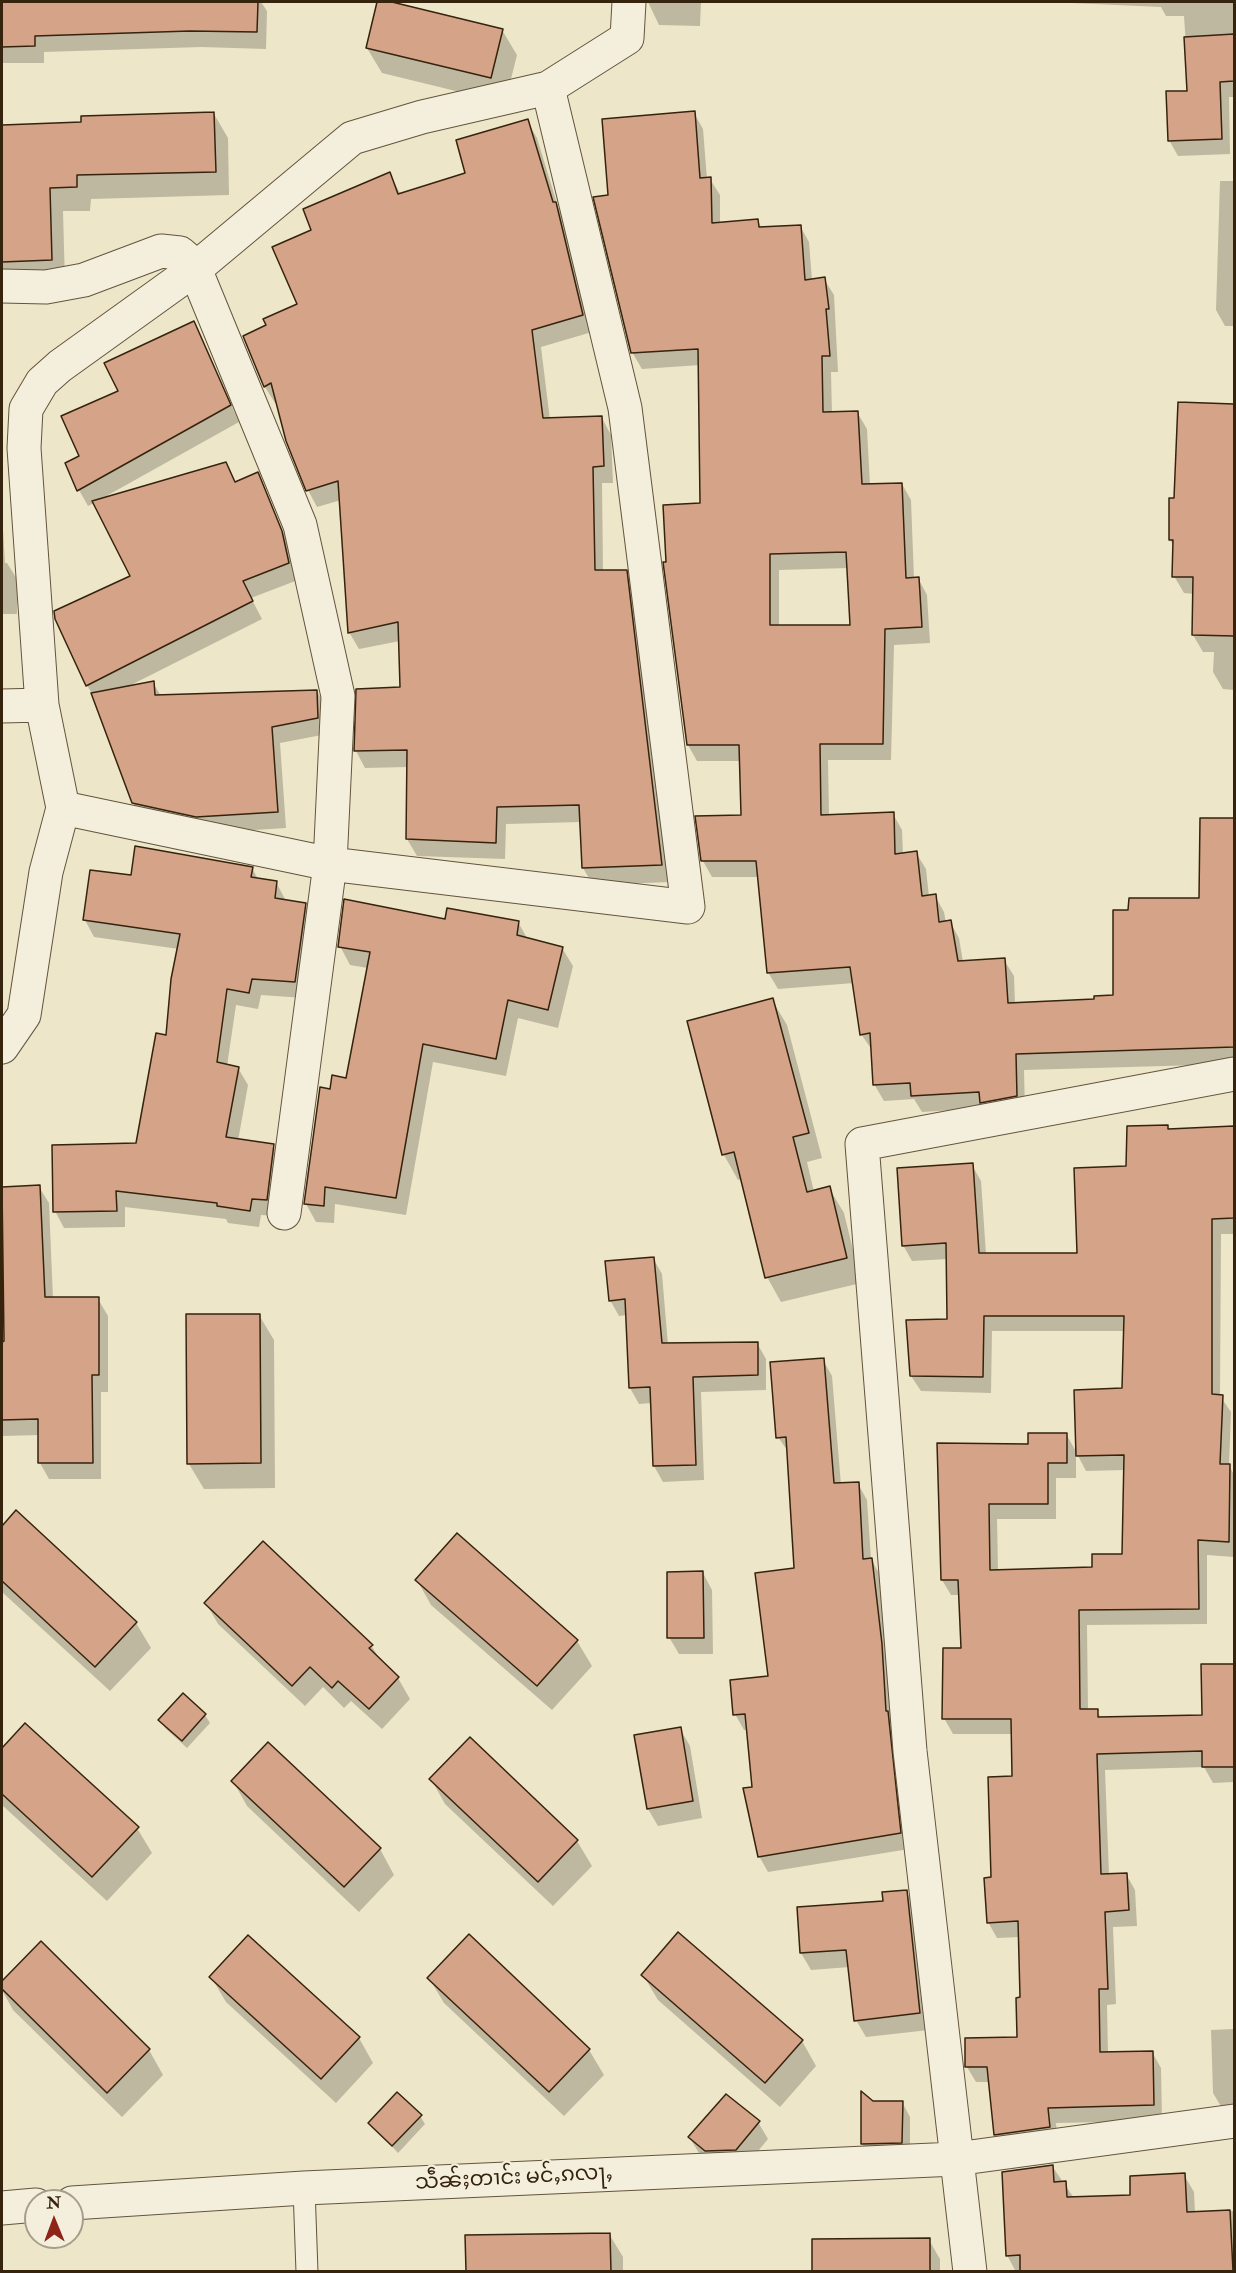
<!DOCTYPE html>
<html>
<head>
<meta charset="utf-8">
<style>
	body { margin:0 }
	#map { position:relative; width:1236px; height:2273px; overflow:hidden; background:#eee6c9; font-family:"IM FELL Double Pica",serif }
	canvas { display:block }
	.frame { position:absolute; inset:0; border:3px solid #35230e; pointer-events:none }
	.north { position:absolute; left:24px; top:2189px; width:60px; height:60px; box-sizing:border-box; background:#f4efdc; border:2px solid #a89d8a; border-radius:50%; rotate:359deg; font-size:16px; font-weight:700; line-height:24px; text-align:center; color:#35230e }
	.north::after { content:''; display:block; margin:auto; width:21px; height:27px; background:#8f2418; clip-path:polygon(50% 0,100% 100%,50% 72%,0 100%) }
</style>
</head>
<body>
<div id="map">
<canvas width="1236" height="2273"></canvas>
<div class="frame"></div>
<div class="north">N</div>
</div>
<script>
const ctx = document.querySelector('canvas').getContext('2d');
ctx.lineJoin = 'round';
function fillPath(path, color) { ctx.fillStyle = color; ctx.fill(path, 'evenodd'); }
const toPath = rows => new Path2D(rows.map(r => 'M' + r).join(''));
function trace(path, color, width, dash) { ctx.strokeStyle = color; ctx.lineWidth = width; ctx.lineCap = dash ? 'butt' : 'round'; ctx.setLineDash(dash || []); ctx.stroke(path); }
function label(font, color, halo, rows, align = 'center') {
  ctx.font = font + ' "IM FELL Double Pica","Noto Sans Myanmar",serif'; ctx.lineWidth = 4.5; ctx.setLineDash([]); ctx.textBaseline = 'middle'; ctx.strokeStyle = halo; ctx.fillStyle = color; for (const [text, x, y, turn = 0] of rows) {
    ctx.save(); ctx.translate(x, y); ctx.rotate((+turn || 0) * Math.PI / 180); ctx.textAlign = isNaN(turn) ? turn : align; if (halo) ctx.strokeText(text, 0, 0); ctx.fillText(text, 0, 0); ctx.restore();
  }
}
fillPath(toPath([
	[2,2,261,2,267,11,266,49,201,47,44,52,44,63,2,63],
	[379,2,502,30,517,55,505,103,382,73,367,48],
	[648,2,701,2,700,26,659,25],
	[1049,2,1234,2,1234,97,1229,97,1230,154,1178,156,1169,140,1189,92,1184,16,1166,16,1161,7],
	[694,113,703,129,707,179,710,179,720,195,720,224,758,221,762,229,800,226,809,242,812,280,824,279,834,295,838,372,831,372,832,414,857,412,867,429,870,485,902,484,911,500,914,579,918,578,927,595,930,643,894,645,891,760,828,760,829,816,893,814,902,830,903,854,916,853,926,869,929,897,935,896,944,912,946,923,950,922,959,938,963,962,1004,960,1014,976,1015,1004,1096,1000,1115,996,1130,911,1200,899,1201,820,1234,820,1234,1064,1024,1070,1025,1112,984,1108,922,1112,914,1099,884,1101,874,1084,872,1050,861,1034,854,983,778,989,768,972,759,877,712,877,703,861,742,817,741,761,697,761,688,745,701,505,700,365,642,369,632,352,610,196],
	[848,568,851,627,779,627,779,570],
	[214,114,228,138,229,195,91,199,90,211,63,211,65,284,2,286,2,126],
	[527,121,537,138,558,207,565,221,592,332,541,347,550,420,602,418,611,435,613,483,602,483,603,572,626,571,636,588,671,882,593,885,583,868,581,822,506,824,505,859,417,856,407,839,408,767,365,768,356,751,402,689,400,641,359,649,349,632,341,500,317,507,308,490,278,402,275,403,265,387,245,337,268,325,299,305,313,230,390,174,401,195,467,174],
	[1220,181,1234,181,1234,326,1225,326,1216,310],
	[194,323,239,422,101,499,225,464,236,483,257,474,291,549,298,580,251,598,262,619,127,687,153,683,161,696,317,691,326,708,327,734,280,743,286,828,207,833,143,819,133,803,96,701,87,685,132,577,94,503,88,506,79,490,81,457,120,392],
	[1180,404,1234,406,1234,690,1223,689,1213,672,1214,652,1203,652,1193,635,1194,594,1184,593,1174,576,1175,548,1170,540,1176,500],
	[2,512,5,563,7,563,17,579,17,614,2,614],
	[252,868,258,879,276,882,286,901,305,904,315,921,304,998,261,995,258,1009,236,1005,227,1066,238,1068,248,1085,238,1141,273,1146,283,1162,276,1216,261,1215,259,1227,228,1223,226,1219,125,1207,125,1227,64,1228,55,1211,138,1145,167,1036,179,949,94,937,85,920,132,877],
	[446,920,518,922,528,940,562,948,573,966,558,1028,518,1018,506,1076,433,1062,406,1215,335,1204,334,1223,316,1222,306,1204,332,1090,347,1079,368,968,350,965,340,946],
	[772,1000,787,1025,822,1158,807,1162,814,1192,829,1188,844,1213,861,1283,781,1302,767,1277,742,1179,738,1180,724,1155,689,1022],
	[1167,1127,1169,1131,1234,1128,1234,1234,1221,1234,1220,1396,1231,1412,1229,1465,1234,1475,1234,1557,1207,1555,1207,1624,1087,1625,1088,1711,1097,1711,1101,1718,1203,1716,1203,1666,1234,1665,1234,1782,1213,1783,1204,1767,1105,1770,1109,1875,1126,1874,1135,1890,1137,1926,1113,1927,1116,2004,1107,2005,1108,2053,1152,2052,1161,2068,1162,2121,1056,2123,1058,2143,1004,2150,995,2134,990,2082,976,2082,967,2067,1018,2039,1022,1999,1020,1937,997,1938,988,1922,993,1879,1013,1777,1012,1734,953,1734,944,1718,963,1649,961,1595,951,1595,942,1580,939,1444,1029,1445,1066,1434,1077,1453,1124,1390,1125,1331,992,1331,991,1393,921,1391,911,1376,949,1321,948,1259,912,1261,903,1245,972,1165,981,1181,986,1254,1079,1254,1127,1168],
	[1076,1452,1086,1471,1125,1470,1124,1556,1093,1568,998,1571,997,1519,1056,1519,1056,1478,1076,1478],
	[39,1187,49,1203,53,1299,98,1299,108,1316,108,1392,101,1392,101,1479,49,1479,40,1463,39,1435,2,1436,2,1343,5,1343,4,1288,2,1288,2,1189],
	[653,1258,662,1274,668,1345,757,1343,766,1359,766,1390,701,1392,704,1480,663,1482,654,1466,652,1403,639,1404,630,1388,627,1315,619,1316,610,1300],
	[259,1315,274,1340,275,1488,204,1489,189,1464],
	[823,1360,832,1376,841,1485,858,1484,867,1500,871,1559,880,1575,909,1849,768,1872,759,1856,748,1730,744,1730,735,1714,770,1678,795,1569,789,1453,778,1437],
	[16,1512,136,1623,151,1648,110,1691,2,1592,2,1528],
	[703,1573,712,1590,713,1654,679,1654,669,1637],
	[417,1580,577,1641,592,1666,552,1710,431,1605],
	[206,1603,371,1645,381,1661,398,1678,410,1699,382,1729,351,1701,344,1708,323,1687,305,1706,218,1624],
	[183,1695,205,1715,210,1723,187,1748,165,1728,160,1720],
	[25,1725,137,1828,152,1853,107,1901,2,1805,2,1750],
	[680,1729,690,1746,702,1818,658,1826,648,1809],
	[470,1739,577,1841,592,1866,553,1906,445,1804,431,1779],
	[268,1744,380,1849,394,1875,359,1912,247,1806,233,1781],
	[906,1892,916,1909,929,2030,866,2037,856,2020,850,1967,811,1970,801,1953],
	[41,1943,149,2050,163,2075,122,2117,13,2010,2,1990,2,1983],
	[643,1975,802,2041,816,2066,780,2107,658,2000],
	[211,1977,359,2038,373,2063,336,2103,226,2002],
	[429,1978,589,2050,604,2075,564,2116,444,2003],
	[1234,2029,1234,2108,1222,2108,1213,2093,1211,2030],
	[862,2094,872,2102,902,2102,910,2117,910,2157,871,2158,862,2144],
	[420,2116,425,2124,398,2153,370,2123],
	[758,2122,768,2139,745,2167,700,2155,690,2138],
	[1052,2166,1074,2198,1132,2197,1184,2175,1194,2192,1195,2213,1234,2211,1234,2272,1016,2272,1007,2255],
	[609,2234,623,2257,623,2272,468,2272,466,2237],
	[929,2240,940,2259,940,2272,814,2272,814,2241]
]), '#0003');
const building = toPath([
	[2,2,258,2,257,32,190,31,35,36,35,46,2,47,2,2],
	[377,2,392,2,503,29,491,78,366,48,377,2],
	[1234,34,1234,81,1220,82,1222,139,1168,141,1166,91,1187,91,1184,37,1234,34],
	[695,111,700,178,711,177,712,223,758,219,759,227,801,225,805,280,825,277,829,309,826,309,830,356,822,356,823,412,858,411,862,484,902,483,906,578,919,577,922,627,885,629,883,744,820,744,821,815,894,812,895,854,917,851,922,896,936,894,939,922,951,920,958,961,1005,958,1008,1003,1094,999,1094,996,1113,995,1113,910,1128,910,1129,898,1199,898,1200,818,1234,818,1234,1047,1016,1054,1017,1096,980,1103,979,1092,911,1096,910,1083,873,1085,870,1033,860,1035,850,967,767,973,756,861,701,861,695,816,741,815,739,745,687,745,663,562,666,562,663,505,700,503,698,349,631,353,593,197,608,195,602,119,695,111],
	[846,552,850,625,770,625,770,554,846,552],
	[214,112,216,172,77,175,77,187,50,188,52,260,2,262,2,125,81,122,81,116,214,112],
	[528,119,553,202,556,202,583,315,532,330,543,418,602,416,604,466,593,467,595,570,627,570,662,865,582,868,579,805,497,807,496,843,406,839,407,750,354,751,356,689,400,687,398,622,348,633,338,481,306,491,286,441,271,383,264,387,243,336,266,325,263,319,297,304,272,247,311,230,303,209,390,172,398,194,465,173,456,140,528,119],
	[194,321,231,405,77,491,65,463,79,456,61,416,118,391,104,363,194,321],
	[1178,402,1234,404,1234,636,1192,635,1193,577,1172,577,1173,540,1169,540,1169,498,1174,498,1178,402],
	[226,462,235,482,258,472,282,531,289,563,243,581,253,601,86,686,55,619,54,611,130,576,92,501,226,462],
	[154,681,155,695,317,690,318,718,272,727,278,812,196,817,132,803,91,693,154,681],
	[135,846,253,867,251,877,277,881,275,898,306,903,295,982,252,979,249,993,227,989,217,1062,239,1067,226,1137,274,1144,267,1200,252,1199,250,1211,217,1206,217,1203,116,1191,117,1211,53,1212,52,1145,136,1143,156,1033,166,1035,171,979,180,934,83,920,90,870,131,875,135,846],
	[344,899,445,919,447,908,519,921,517,935,563,947,548,1010,508,1000,496,1059,423,1044,396,1198,325,1187,324,1206,304,1204,320,1087,330,1089,332,1075,346,1078,370,952,338,947,344,899],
	[773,998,809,1133,793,1137,807,1192,830,1186,847,1258,765,1278,734,1152,722,1155,687,1021,773,998],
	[1168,1125,1168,1129,1234,1126,1234,1218,1212,1219,1212,1394,1223,1395,1220,1464,1230,1464,1229,1542,1198,1540,1199,1609,1079,1610,1080,1709,1098,1709,1098,1717,1202,1715,1201,1664,1234,1664,1234,1767,1202,1767,1202,1751,1097,1754,1101,1874,1127,1873,1129,1910,1105,1912,1108,1989,1099,1989,1100,2052,1153,2051,1154,2105,1048,2108,1050,2127,994,2135,987,2067,965,2067,965,2038,1017,2037,1016,1998,1020,1997,1018,1921,987,1923,984,1878,991,1877,988,1777,1012,1776,1011,1719,942,1719,943,1648,961,1648,958,1580,941,1580,937,1443,1028,1444,1028,1433,1067,1433,1067,1463,1048,1463,1048,1504,989,1504,990,1570,1092,1567,1092,1554,1122,1554,1124,1455,1076,1456,1074,1390,1122,1388,1124,1316,984,1316,983,1377,910,1376,906,1320,947,1319,946,1243,902,1246,897,1168,973,1163,979,1253,1077,1253,1074,1168,1126,1166,1127,1126,1168,1125],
	[40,1185,45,1297,99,1297,99,1375,92,1375,93,1463,38,1463,38,1419,2,1420,2,1342,4,1341,2,1187,40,1185],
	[654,1257,662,1343,758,1342,758,1375,693,1377,696,1465,653,1466,650,1387,629,1388,625,1299,609,1301,605,1261,654,1257],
	[186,1314,260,1314,261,1463,187,1464,186,1314],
	[824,1358,834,1483,859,1482,863,1559,872,1558,882,1644,886,1711,888,1711,901,1833,758,1857,743,1788,752,1787,745,1714,733,1715,730,1680,768,1676,755,1573,794,1568,786,1437,776,1438,770,1362,824,1358],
	[16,1510,137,1622,95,1667,2,1581,2,1526,16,1510],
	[457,1533,578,1640,537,1686,415,1580,457,1533],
	[263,1541,373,1645,369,1648,399,1677,369,1709,338,1681,332,1688,310,1667,292,1686,204,1603,263,1541],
	[703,1571,704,1638,667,1638,667,1572,703,1571],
	[183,1693,206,1714,182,1741,158,1720,183,1693],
	[25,1723,139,1827,92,1877,2,1794,2,1748,25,1723],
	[681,1727,693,1801,647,1809,634,1735,681,1727],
	[470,1737,578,1840,538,1882,429,1779,470,1737],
	[268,1742,381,1848,344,1887,231,1781,268,1742],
	[907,1890,920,2013,854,2021,846,1950,800,1953,797,1907,883,1901,882,1892,907,1890],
	[678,1932,803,2040,765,2083,641,1975,678,1932],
	[469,1934,590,2049,549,2092,427,1978,469,1934],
	[248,1935,360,2037,321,2079,209,1977,248,1935],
	[41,1941,150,2049,107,2093,2,1989,2,1981,41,1941],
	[861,2091,873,2101,903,2101,902,2143,861,2144,861,2091],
	[397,2092,422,2115,392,2146,368,2123,397,2092],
	[726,2094,760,2121,736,2150,705,2151,688,2137,726,2094],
	[1053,2165,1054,2182,1066,2181,1067,2197,1130,2195,1130,2176,1185,2173,1187,2212,1230,2210,1233,2271,1020,2271,1020,2255,1006,2256,1002,2172,1053,2165],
	[610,2233,611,2271,466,2271,465,2235,610,2233],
	[930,2238,930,2271,812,2271,812,2239,930,2238]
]);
fillPath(building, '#d5a387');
trace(building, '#35230e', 1.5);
const lane = toPath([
	[304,2188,307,2272]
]);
const street = toPath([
	[2,286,46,287,84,280,161,251,180,253,187,259,195,269,300,525,338,696,330,864,284,1213],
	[2,706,42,705],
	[63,808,330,864,688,907,625,408,548,88],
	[2,1047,24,1015,46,872,63,808,42,705,24,448,26,409,42,382,60,366,195,269,352,138,422,117,548,88,627,38,629,2],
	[72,2203,304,2188,956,2159,1234,2121],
	[2,2208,36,2205],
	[970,2272,910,1751,862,1144,1234,1074]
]);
trace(lane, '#63543d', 23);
trace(street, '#63543d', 35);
trace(lane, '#f4efdc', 21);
trace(street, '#f4efdc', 33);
label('21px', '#35230e', '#f4efdc', [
	["သဵၼ်ႈတၢင်း မင်ႇၵလႃႇ",514,2179,-3]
]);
</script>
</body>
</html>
